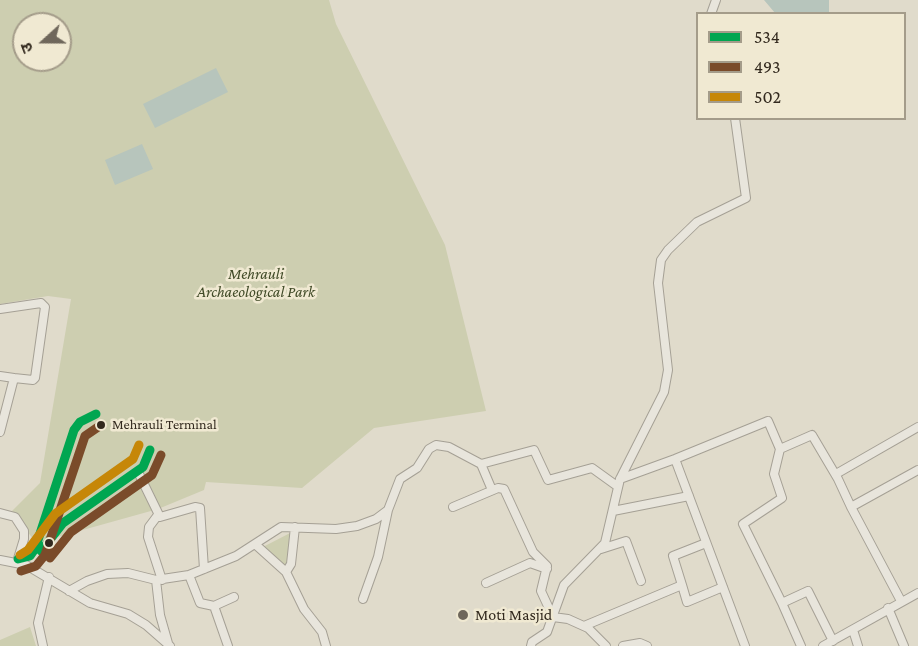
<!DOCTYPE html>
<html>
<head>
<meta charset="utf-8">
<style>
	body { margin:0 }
	#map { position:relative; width:918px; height:646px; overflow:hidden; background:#e0dbcb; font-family:"Crimson Pro","Noto Sans Devanagari",serif }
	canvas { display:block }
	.legend { position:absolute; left:696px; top:12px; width:210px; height:108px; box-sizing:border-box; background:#f0e9d2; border:2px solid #a49c8a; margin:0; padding:8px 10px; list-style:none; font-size:18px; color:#32291e }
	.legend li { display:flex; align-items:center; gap:12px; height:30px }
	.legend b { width:30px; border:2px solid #a49c8a }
	.north { position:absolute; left:12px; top:12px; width:60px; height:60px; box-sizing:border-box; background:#f0e9d2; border:2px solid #a49c8a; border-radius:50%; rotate:249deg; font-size:16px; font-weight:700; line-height:24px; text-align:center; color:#32291e }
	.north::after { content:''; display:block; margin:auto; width:21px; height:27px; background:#6f675b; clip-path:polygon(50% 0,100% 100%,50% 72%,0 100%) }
</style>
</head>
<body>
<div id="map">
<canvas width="918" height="646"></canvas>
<ul class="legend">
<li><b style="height:8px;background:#00a651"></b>534</li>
<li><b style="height:8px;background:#7a4b2a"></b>493</li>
<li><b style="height:8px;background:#c68708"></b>502</li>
</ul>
<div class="north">उ</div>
</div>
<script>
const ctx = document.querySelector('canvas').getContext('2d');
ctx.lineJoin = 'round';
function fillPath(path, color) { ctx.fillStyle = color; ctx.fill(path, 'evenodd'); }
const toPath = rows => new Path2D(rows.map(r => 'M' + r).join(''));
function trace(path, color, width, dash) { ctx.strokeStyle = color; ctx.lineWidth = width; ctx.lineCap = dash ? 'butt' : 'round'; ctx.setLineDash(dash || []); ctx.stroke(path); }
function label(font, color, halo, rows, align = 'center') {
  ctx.font = font + ' "Crimson Pro",serif'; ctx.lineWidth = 5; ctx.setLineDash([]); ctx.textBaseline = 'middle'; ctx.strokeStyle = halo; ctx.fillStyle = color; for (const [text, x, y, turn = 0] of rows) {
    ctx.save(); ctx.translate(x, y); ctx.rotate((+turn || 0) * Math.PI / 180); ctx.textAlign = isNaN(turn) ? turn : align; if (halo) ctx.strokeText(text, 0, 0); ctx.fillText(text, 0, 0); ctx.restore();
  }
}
fillPath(toPath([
	[0,0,329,0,336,24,445,245,486,411,374,428,302,488,206,482,204,490,158,509,36,543,12,511,40,483,71,299,48,296,0,304],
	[24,24,60,24,60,60,24,60],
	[294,531,290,564,282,569,261,548],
	[30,627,36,646,0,646,0,640]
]), '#cdceb0');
fillPath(toPath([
	[764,0,829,0,829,12,775,13],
	[216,68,228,92,155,128,143,104],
	[142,144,153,169,115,185,105,160]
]), '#b7c5bc');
const minor = toPath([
	[711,14,716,0],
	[0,309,41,303,45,307,35,378,33,380,14,378,0,432],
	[0,376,14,378],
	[675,459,745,646],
	[481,464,492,490],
	[138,472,160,517,195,507,200,508,204,569],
	[836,474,918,427],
	[620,479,675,459,768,421,780,449],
	[453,507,498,488,504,489,533,552,547,566,541,591,553,617,568,619,588,628,606,646],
	[851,507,918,470],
	[613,511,689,496],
	[0,513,15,517,24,531,24,539,17,562],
	[158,515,149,527,148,537,162,580],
	[256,545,286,572,304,609,322,632,326,646],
	[601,549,626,541,641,581],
	[0,560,26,565,90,603,128,614,146,625,170,646],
	[286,572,291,564,295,527],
	[189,575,200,603,214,606,228,646],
	[156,580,160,615,168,643],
	[486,583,530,563,547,569],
	[682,585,687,602,723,587],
	[69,591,87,581,107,574,128,573,156,580,189,575,236,556,281,527,336,529,357,526,376,519,388,510,400,479,417,468,429,449,436,445,449,447,481,464,534,450,548,480,592,468,617,486],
	[363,599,378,557,388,510],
	[782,603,801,646],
	[214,606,234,597],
	[888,608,904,646],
	[584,626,682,585,673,556,706,543],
	[853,630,858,646],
	[833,641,808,591,782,603,743,524,782,498,774,474,780,449,812,435,838,479,851,507,901,601],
	[43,646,38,623,49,577],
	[531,646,532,642,547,632,564,585,605,543,620,479,664,392,668,370,658,283,661,260,668,250,697,222,746,198,735,118],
	[623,646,640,643,647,646],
	[823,646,918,593]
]);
trace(minor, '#a5a095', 10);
trace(minor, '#e8e5dc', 8);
trace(toPath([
	[41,551,63,523,143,467,150,450],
	[18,559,30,556,35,549,74,430,80,422,96,414]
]), '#00a651', 9);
trace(toPath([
	[50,558,71,532,152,475,161,455],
	[21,571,36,566,45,555,85,436,101,425]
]), '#7a4b2a', 9);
trace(toPath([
	[20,555,28,550,55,514,133,459,139,445]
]), '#c68708', 9);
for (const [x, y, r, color] of [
	[101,425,5,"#32291e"],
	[49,543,5,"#32291e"],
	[463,615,6,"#6f675b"]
]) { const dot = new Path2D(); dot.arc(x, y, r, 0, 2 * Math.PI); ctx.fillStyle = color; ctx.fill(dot); trace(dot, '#f0e9d2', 2); }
label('14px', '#32291e', '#f0e9d2', [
	["Mehrauli Terminal",112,425]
], 'left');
label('italic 16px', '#414b28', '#f0e9d2', [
	["Mehrauli",256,274],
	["Archaeological Park",256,292]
]);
label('16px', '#32291e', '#f0e9d2', [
	["Moti Masjid",475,615]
], 'left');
</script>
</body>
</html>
